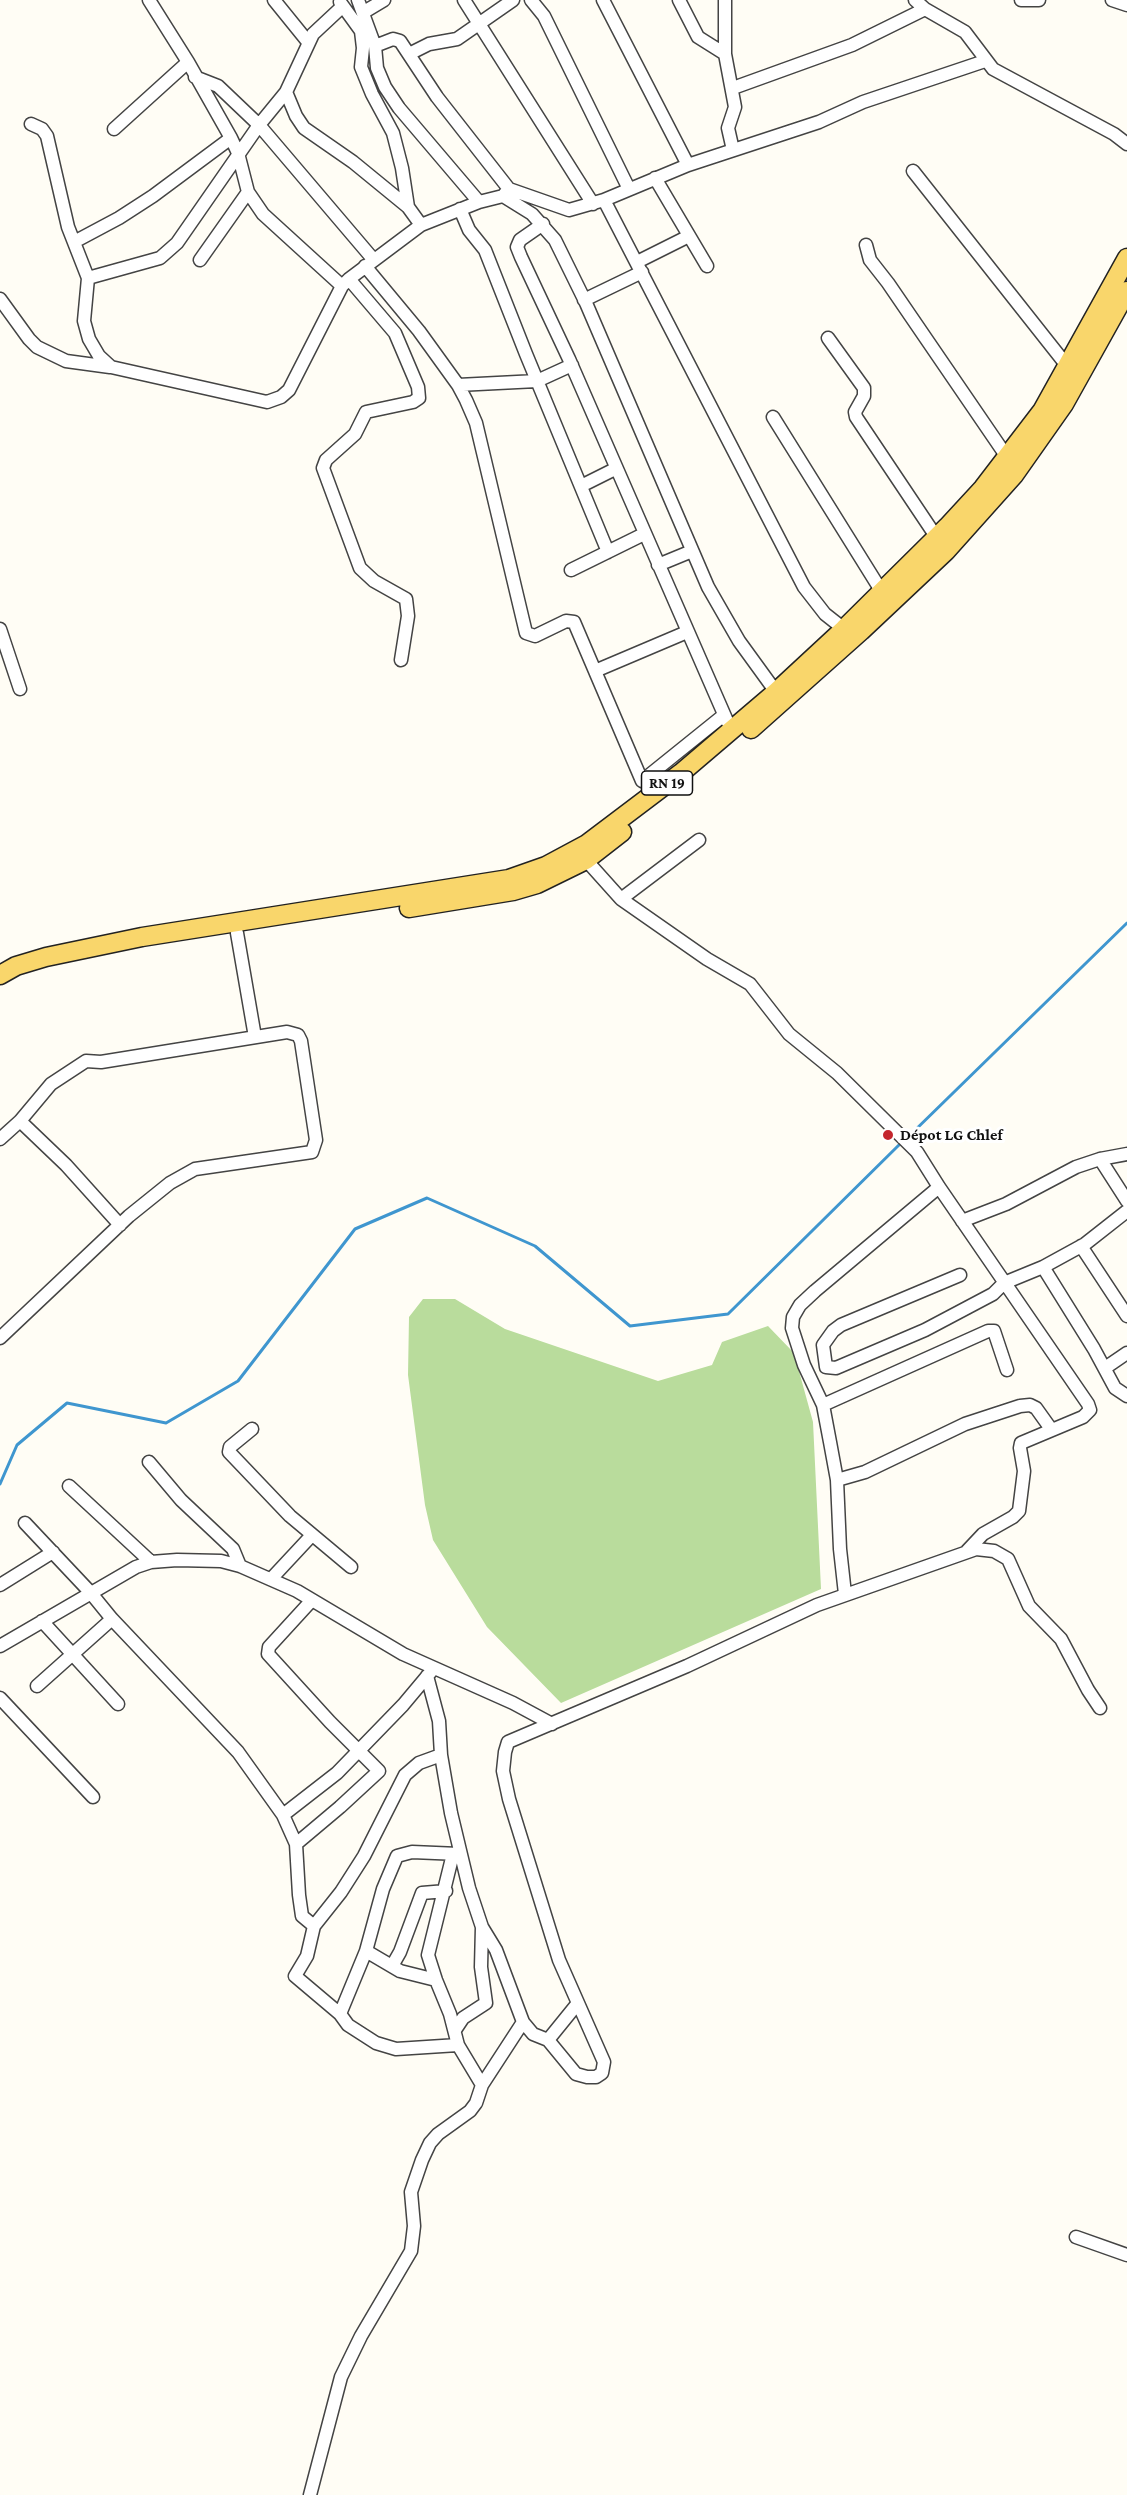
<!DOCTYPE html>
<html>
<head>
<meta charset="utf-8">
<style>
	body { margin:0 }
	canvas { display:block; background:#fffdf5 }
</style>
</head>
<body>
<canvas width="1127" height="2495"></canvas>
<script>
const ctx = document.querySelector('canvas').getContext('2d');
ctx.lineJoin = 'round';
function fillPath(path, color) { ctx.fillStyle = color; ctx.fill(path, 'evenodd'); }
const toPath = rows => new Path2D(rows.map(r => 'M' + r).join(''));
function trace(path, color, width, dash) { ctx.strokeStyle = color; ctx.lineWidth = width; ctx.lineCap = dash ? 'butt' : 'round'; ctx.setLineDash(dash || []); ctx.stroke(path); }
function label(font, color, halo, rows, align = 'center') {
  ctx.font = font + ' "Crimson Pro",serif'; ctx.lineWidth = 6; ctx.setLineDash([]); ctx.textBaseline = 'middle'; ctx.strokeStyle = halo; ctx.fillStyle = color; for (const [text, x, y, turn = 0] of rows) {
    ctx.save(); ctx.translate(x, y); ctx.rotate((+turn || 0) * Math.PI / 180); ctx.textAlign = isNaN(turn) ? turn : align; if (halo) ctx.strokeText(text, 0, 0); ctx.fillText(text, 0, 0); ctx.restore();
  }
}
fillPath(toPath([
	[423,1299,455,1299,505,1329,658,1381,712,1365,722,1342,768,1326,794,1353,813,1422,821,1589,561,1703,487,1627,433,1540,425,1505,408,1375,409,1317]
]), '#b9dc9c');
trace(toPath([
	[907,1138,1127,923],
	[0,1484,17,1445,67,1403,166,1423,238,1381,355,1229,427,1198,535,1246,630,1326,728,1314,902,1142]
]), '#3f96cf', 3);
const minor = toPath([
	[149,0,188,62,231,138,238,153,248,192,263,214,342,286],
	[274,0,308,42],
	[358,0,375,46,377,68,385,87,399,108,479,202],
	[464,0,593,204],
	[531,0,544,16,629,189],
	[603,0,688,165],
	[679,0,698,37,725,54],
	[725,0,725,54,735,107,728,128,733,150],
	[915,0,925,9,965,32,993,69,1114,134,1127,144],
	[1021,0,1039,0],
	[1112,0,1127,5],
	[340,2,361,31,363,48,361,67,372,94,393,133,402,168,408,207],
	[364,12,384,0],
	[375,46,393,39,400,41,437,97,509,189,569,210,604,200,688,165,819,122,863,102,985,61],
	[409,54,429,44,457,39,513,0],
	[195,77,218,86,259,125,373,259],
	[733,88,852,45,925,9],
	[286,92,296,116,304,128,353,162,408,207,421,225],
	[31,124,42,129,47,136,68,227,88,278,84,321,89,339,99,356,111,367,267,402,281,397,289,390,342,286,349,279,421,225,479,202,503,196,509,189],
	[114,129,188,62],
	[913,171,1068,367],
	[655,178,707,266],
	[503,196,532,214,555,240,586,303,708,587,739,641,776,692],
	[604,200,804,587,825,614,844,629],
	[460,209,469,230,485,250,526,354,608,552],
	[543,224,520,240,517,247,521,257,569,359,727,721],
	[74,242,119,218,153,196,231,138],
	[866,245,870,260,888,283,1007,457],
	[200,260,248,192],
	[637,262,689,236],
	[365,266,419,331,458,385,466,400,476,423,526,633,535,636,566,621,574,622,642,781,724,715],
	[88,278,160,258,177,243,259,125,286,92,313,34,343,6],
	[349,279,395,333,418,387,419,398,413,402,366,412,355,434,326,460,323,468,360,568,374,581,406,599,408,616,401,660],
	[0,299,29,339,37,347,66,361,110,367],
	[584,300,642,272],
	[828,338,864,388,864,396,855,412,856,417,937,538],
	[458,385,537,381,572,365],
	[773,417,882,592],
	[581,486,615,469],
	[658,565,692,551],
	[571,570,644,534],
	[0,629,20,689],
	[595,671,687,632],
	[586,860,621,899,707,959,750,984,789,1034,837,1073,917,1152,939,1187,1088,1404,1090,1410,1083,1417,1021,1443,1020,1448,1024,1471,1019,1511,1013,1517,983,1534,967,1551],
	[621,899,699,840],
	[237,933,255,1037],
	[20,1121,66,1165,120,1225],
	[0,1139,20,1121,51,1084,86,1061,101,1062,287,1032,298,1035,301,1041,316,1140,312,1152,195,1169,170,1183,129,1216,0,1338],
	[1100,1159,1127,1201],
	[962,1221,1006,1204,1076,1167,1100,1159,1127,1154],
	[1081,1246,1127,1316],
	[1043,1267,1094,1349,1115,1388,1127,1396],
	[960,1275,841,1325,833,1331,823,1345,826,1367,836,1368,925,1330,993,1294,1004,1283,1043,1267,1085,1244,1127,1211],
	[1105,1368,1127,1353],
	[823,1405,988,1331,994,1331,1007,1370],
	[252,1429,230,1447,229,1452,290,1516,351,1567],
	[149,1462,181,1500,233,1549,240,1566],
	[837,1480,865,1472,965,1424,1020,1406,1030,1405,1036,1408,1051,1429],
	[69,1486,151,1562],
	[25,1523,90,1592,112,1619,238,1752,283,1815,337,1773,403,1705,434,1668],
	[271,1579,312,1535],
	[0,1585,53,1552],
	[845,1594,840,1549,837,1480,830,1442,823,1405,804,1365,792,1328,793,1317,800,1305,815,1291,939,1187],
	[42,1621,118,1704],
	[0,1646,136,1567,151,1562,177,1560,221,1561,240,1566,297,1591,403,1654,513,1703,552,1724],
	[427,1676,439,1721,441,1755,451,1813,469,1888,482,1927,496,1950,523,2022,533,2034,548,2040,578,2003],
	[37,1686,112,1619],
	[0,1698,93,1797],
	[283,1815,296,1844,299,1895,302,1916,314,1926,341,1892,364,1856,405,1775,419,1763,441,1755],
	[296,1844,340,1807,379,1771,330,1722,268,1654,269,1647,312,1600],
	[314,1926,307,1956,295,1976,340,2014],
	[366,1951,400,1971,436,1980],
	[392,1966,400,1952,422,1893,446,1891],
	[455,2030,463,2018,486,2003,481,1967,482,1927],
	[548,2040,576,2074,587,2077,596,2077,602,2073,604,2062,559,1960,509,1799,503,1771,505,1752,508,1742,687,1666,817,1605,976,1549,994,1551,1008,1559,1029,1606,1061,1639,1088,1690,1100,1708],
	[458,2045,396,2049,376,2043,348,2025,340,2014,366,1951,383,1889,397,1856,412,1852,459,1854],
	[482,2085,523,2022],
	[1076,2237,1127,2255],
	[310,2495,341,2377,361,2336,411,2251,414,2226,411,2192,422,2160,430,2143,438,2134,470,2111,476,2103,482,2085,458,2045,450,2014,436,1980,428,1955,453,1854]
]);
const primary = toPath([
	[751,729,861,631,946,551,1014,475,1064,404,1127,291],
	[409,908,513,891,537,884,586,860,622,832],
	[0,975,16,966,46,957,142,937,509,879,546,866,587,844,681,773,776,692,844,629,947,527,983,488,1042,411,1127,258]
]);
trace(minor, '#444', 15);
trace(primary, '#222', 21);
trace(minor, '#fff', 12);
trace(primary, '#f9d66b', 18);
for (const [x, y, r, color] of [
	[888,1135,6,"#c4262e"]
]) { const dot = new Path2D(); dot.arc(x, y, r, 0, 2 * Math.PI); ctx.fillStyle = color; ctx.fill(dot); trace(dot, '#fff', 2); }
for (const [x, y, w] of [
	[667,783,51]
]) { const box = new Path2D(); box.roundRect(x - w / 2, y - 12, w, 24, 4.5); ctx.fillStyle = '#fff'; ctx.fill(box); trace(box, '#111', 1.5); }
label('bold 15px', '#111', null, [
	["RN 19",667,783]
]);
label('bold 16px', '#111', '#fff', [
	["Dépot LG Chlef",900,1135]
], 'left');
</script>
</body>
</html>
